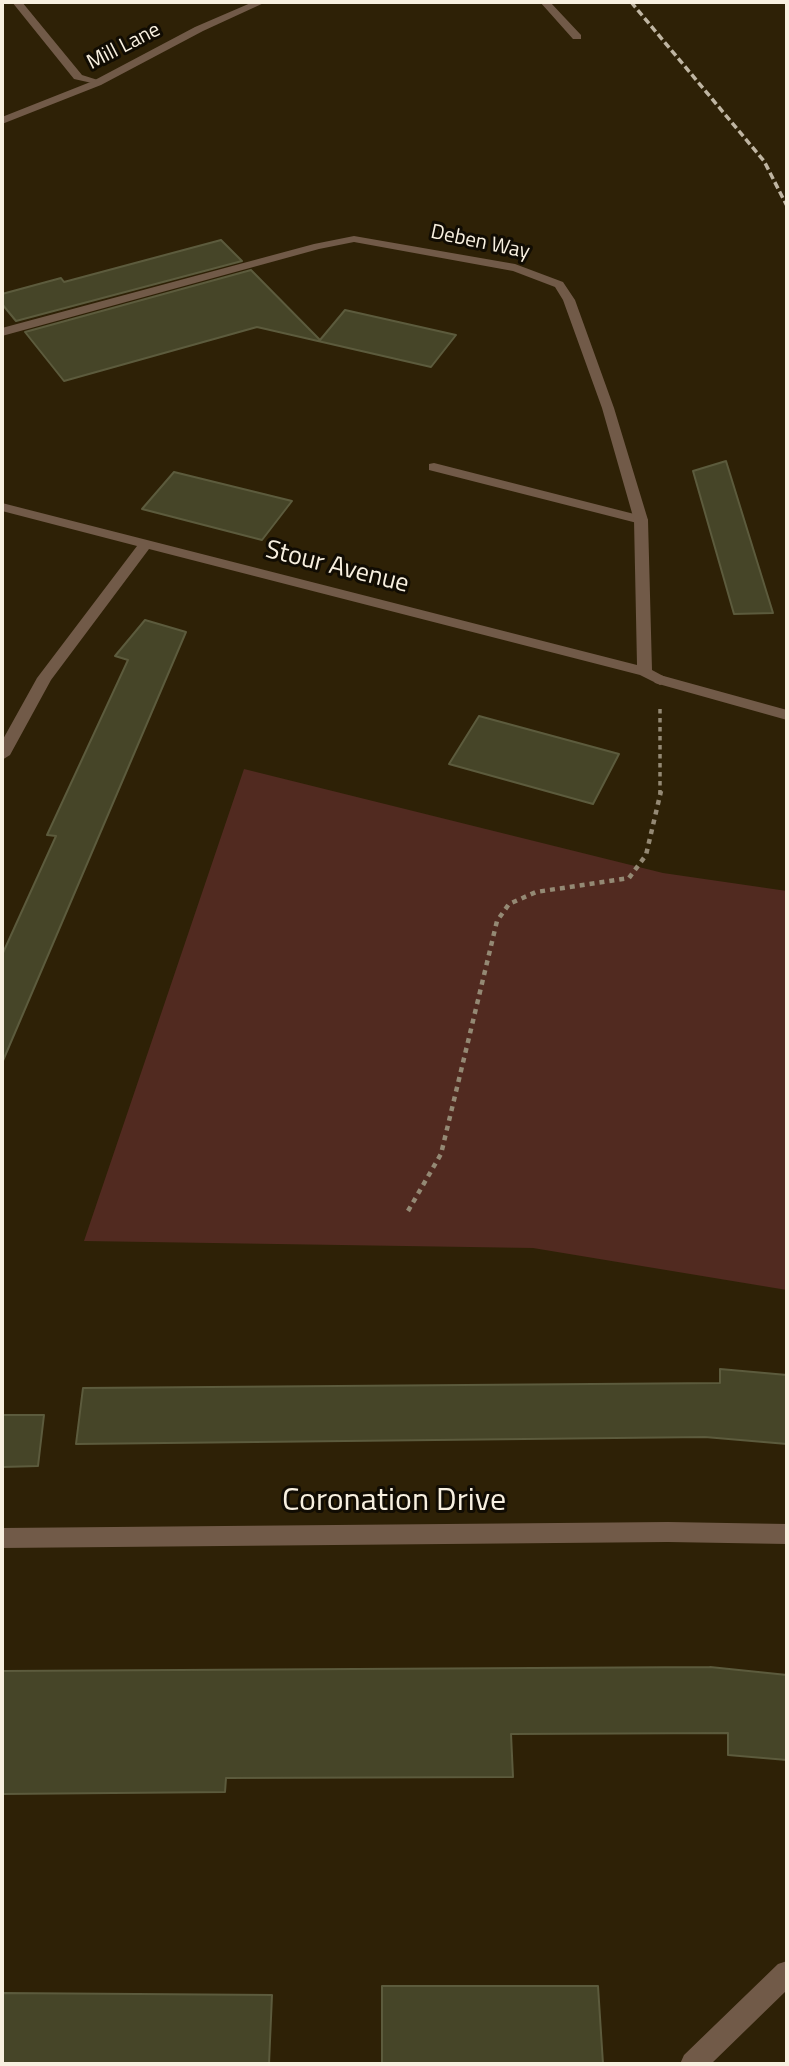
<!DOCTYPE html>
<html>
<head>
<meta charset="utf-8">
<style>
	body { margin:0 }
	#map { position:relative; width:789px; height:2066px; overflow:hidden; background:#2e2106; font-family:"Titillium Web",sans-serif }
	canvas { display:block }
	.frame { position:absolute; inset:0; border:4px solid #f8f0e0; pointer-events:none }
</style>
</head>
<body>
<div id="map">
<canvas width="789" height="2066"></canvas>
<div class="frame"></div>
</div>
<script>
const ctx = document.querySelector('canvas').getContext('2d');
ctx.lineJoin = 'round';
function fillPath(path, color) { ctx.fillStyle = color; ctx.fill(path, 'evenodd'); }
const toPath = rows => new Path2D(rows.map(r => 'M' + r).join(''));
function trace(path, color, width, dash) { ctx.strokeStyle = color; ctx.lineWidth = width; ctx.lineCap = dash ? 'butt' : 'round'; ctx.setLineDash(dash || []); ctx.stroke(path); }
function label(font, color, halo, rows, align = 'center') {
  ctx.font = font + ' "Titillium Web",sans-serif'; ctx.lineWidth = 6; ctx.setLineDash([]); ctx.textBaseline = 'middle'; ctx.strokeStyle = halo; ctx.fillStyle = color; for (const [text, x, y, turn = 0] of rows) {
    ctx.save(); ctx.translate(x, y); ctx.rotate((+turn || 0) * Math.PI / 180); ctx.textAlign = isNaN(turn) ? turn : align; if (halo) ctx.strokeText(text, 0, 0); ctx.fillText(text, 0, 0); ctx.restore();
  }
}
fillPath(toPath([
	[244,769,663,873,787,891,787,1290,533,1248,84,1241]
]), '#512a20');
const building = toPath([
	[221,240,242,261,16,321,2,304,2,294,61,278,64,282,221,240],
	[251,270,320,340,345,310,456,335,431,367,257,327,64,381,25,332,251,270],
	[726,461,773,613,734,614,693,471,726,461],
	[174,472,292,501,262,540,142,509,174,472],
	[145,620,186,632,2,1063,2,955,56,836,47,835,128,660,115,656,145,620],
	[479,716,619,754,593,804,449,764,479,716],
	[720,1369,787,1375,787,1444,705,1437,76,1444,83,1388,720,1383,720,1369],
	[2,1415,44,1415,38,1466,2,1467,2,1415],
	[710,1667,787,1675,787,1760,728,1755,728,1733,511,1734,513,1777,226,1778,225,1792,2,1794,2,1671,710,1667],
	[382,1986,598,1986,603,2064,382,2064,382,1986],
	[2,1993,272,1995,269,2064,2,2064,2,1993]
]);
fillPath(building, '#464528');
trace(building, '#5c5b3d', 2);
trace(toPath([
	[660,709,660,793]
]), '#948974', 3.5, [4.5, 4.5]);
trace(toPath([
	[408,1211,441,1154,497,921,509,904,536,892,629,878,646,855,661,791]
]), '#948974', 4.5, [5, 5]);
fillPath(toPath([
	[540,2,550,2,581,35,581,39,573,39,540,2],
	[434,463,646,517,648,520,641,524,429,470,429,464,434,463],
	[660,675,787,710,787,720,655,683,653,680,655,677,660,675]
]), '#715a48');
fillPath(toPath([
	[12,2,22,2,82,75,101,81,101,85,74,79,12,2],
	[354,236,515,264,563,282,575,300,614,408,648,520,652,670,665,677,667,680,665,683,660,685,640,675,149,549,51,680,10,755,2,760,2,741,37,678,137,546,2,511,2,503,637,665,634,520,602,408,563,300,555,287,513,271,354,242,319,249,2,336,2,328,314,244,354,236],
	[668,1522,787,1524,787,1544,668,1542,2,1548,2,1528,668,1522],
	[787,1961,787,1990,711,2064,680,2064,684,2055,778,1964,787,1961]
]), '#715a48');
fillPath(toPath([
	[253,2,266,2,203,31,101,85,2,124,2,117,93,81,195,27,253,2]
]), '#715a48');
trace(toPath([
	[631,2,764,161,787,206]
]), '#bfb5a2', 3.5, [7, 3.5]);
label('21px', '#f8f0e0', '#110c03', [
	["Mill Lane",124,47,-27],
	["Deben Way",480,243,12]
]);
label('26px', '#f8f0e0', '#110c03', [
	["Stour Avenue",337,568,14]
]);
label('32px', '#f8f0e0', '#110c03', [
	["Coronation Drive",394,1502]
]);
</script>
</body>
</html>
